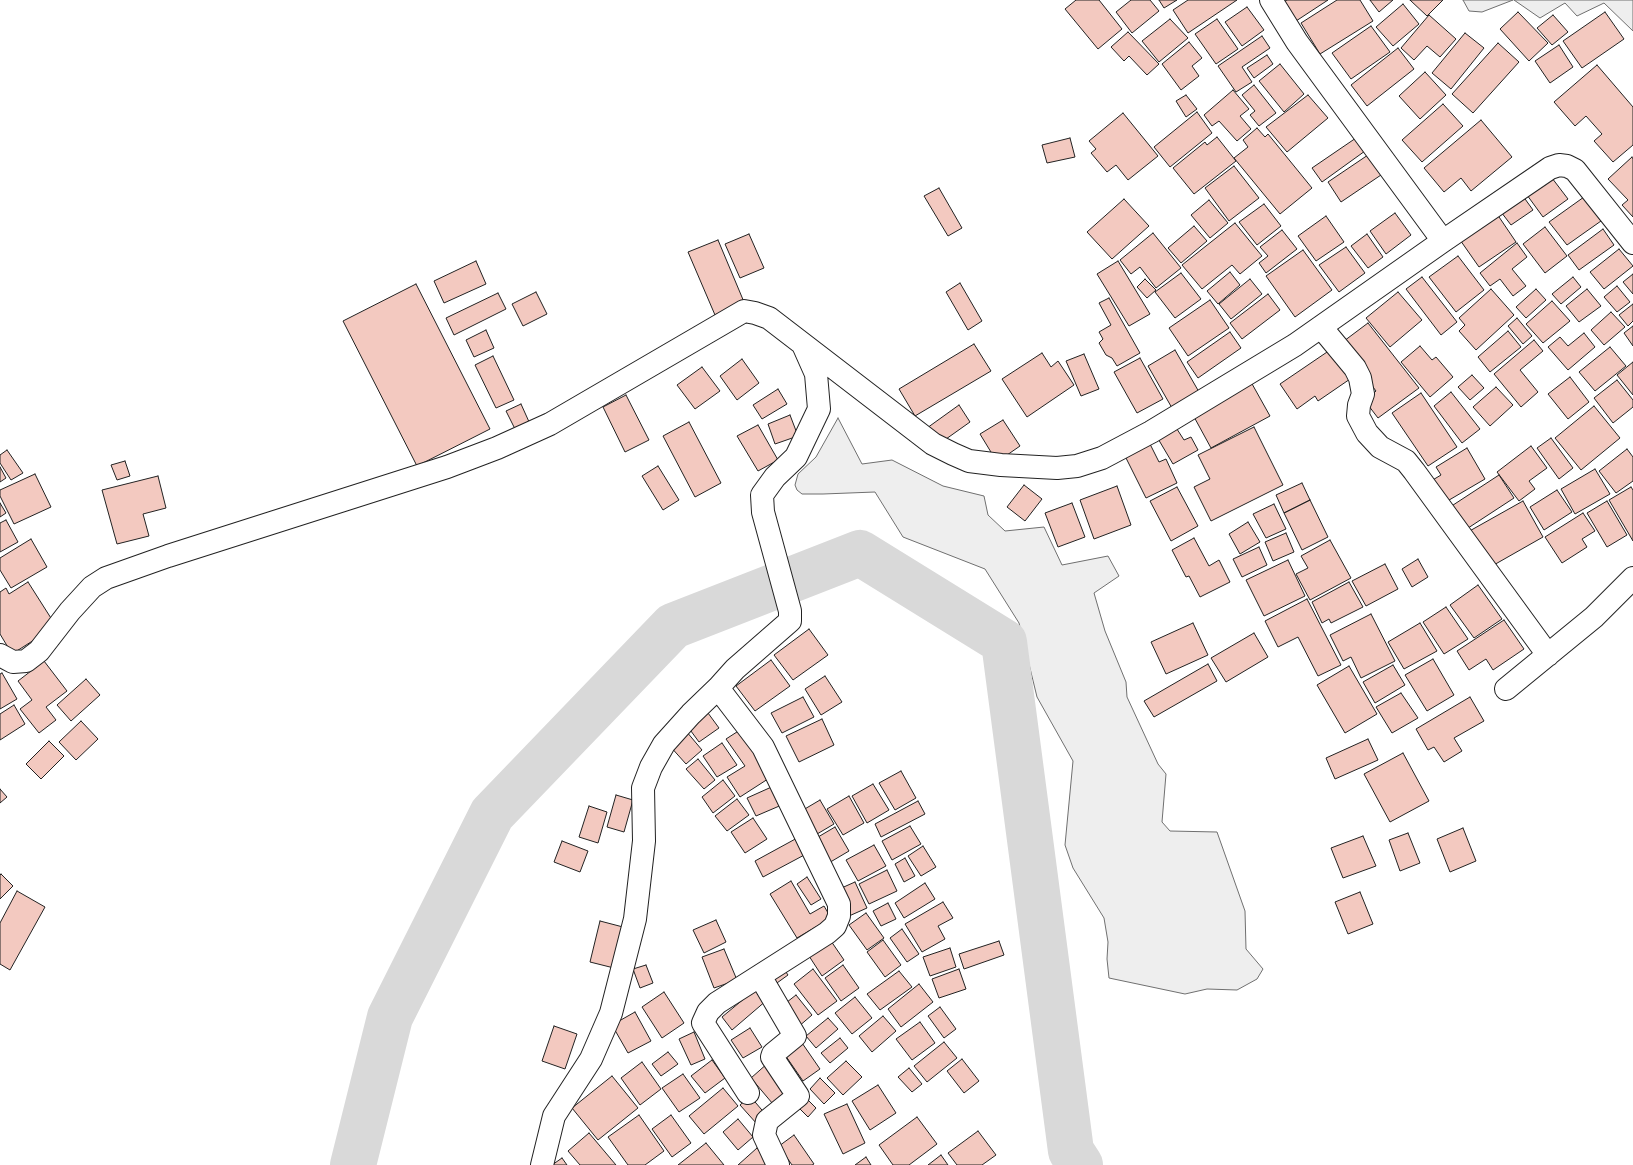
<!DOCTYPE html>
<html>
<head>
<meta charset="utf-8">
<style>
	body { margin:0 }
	canvas { display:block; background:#fff }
</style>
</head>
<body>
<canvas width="1633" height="1165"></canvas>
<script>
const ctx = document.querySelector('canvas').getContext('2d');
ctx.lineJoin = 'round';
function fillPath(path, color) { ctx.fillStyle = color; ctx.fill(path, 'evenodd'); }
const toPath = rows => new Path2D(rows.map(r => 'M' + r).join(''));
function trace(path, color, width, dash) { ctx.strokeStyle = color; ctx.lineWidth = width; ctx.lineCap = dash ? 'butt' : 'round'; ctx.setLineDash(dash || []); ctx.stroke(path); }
const green = toPath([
	[1463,0,1513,0,1482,12,1469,11,1463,0],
	[1514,0,1633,0,1633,31,1604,3,1577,16,1565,3,1540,18,1514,0],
	[838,418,862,464,892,460,943,486,984,496,988,515,1005,531,1044,527,1062,565,1108,556,1119,576,1094,593,1105,631,1126,682,1127,697,1158,764,1166,774,1162,822,1170,831,1217,832,1245,911,1246,949,1263,969,1257,979,1237,990,1207,989,1185,994,1109,978,1107,959,1108,942,1104,918,1073,868,1065,845,1073,761,1037,697,1019,623,985,569,903,537,875,492,823,494,802,494,797,490,795,485,798,474,816,457,838,418]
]);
fillPath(green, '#eee');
trace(green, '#6f6f6f', 1);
trace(toPath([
	[353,1165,390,1017,492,814,673,626,860,553,1004,642,1071,1151,1080,1165]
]), '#d9d9d9', 46);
const building = toPath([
	[1076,0,1099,0,1122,29,1098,49,1065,9,1076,0],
	[1131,0,1150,0,1159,11,1132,33,1116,12,1131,0],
	[1159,0,1177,0,1164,8,1159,0],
	[1188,0,1237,0,1188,33,1173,10,1188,0],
	[1287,0,1328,0,1296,21,1283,2,1287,0],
	[1337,0,1360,0,1373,21,1320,54,1301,23,1337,0],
	[1370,0,1393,0,1379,12,1370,0],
	[1410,0,1443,0,1427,16,1410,0],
	[1403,4,1419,24,1393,46,1376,27,1403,4],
	[1247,7,1264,30,1242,46,1225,22,1247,7],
	[1518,12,1548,43,1529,61,1500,29,1518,12],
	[1605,12,1624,39,1582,68,1563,41,1605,12],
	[1429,15,1456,39,1440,57,1427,46,1414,60,1401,48,1429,15],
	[1553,15,1568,32,1552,45,1537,28,1553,15],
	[1170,19,1188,38,1159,62,1142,41,1170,19],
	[1217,19,1238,49,1216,64,1195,34,1217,19],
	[1371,26,1390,52,1351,79,1332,53,1371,26],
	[1128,32,1159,64,1147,75,1129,56,1124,61,1111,47,1128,32],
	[1465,33,1484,48,1451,89,1432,73,1465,33],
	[1262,36,1270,48,1242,67,1252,82,1236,92,1218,66,1262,36],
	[1189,42,1202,58,1192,66,1199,76,1181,90,1162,64,1189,42],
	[1498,43,1519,62,1473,113,1452,94,1498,43],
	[1559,45,1573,67,1550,83,1535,61,1559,45],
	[1398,48,1414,69,1367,106,1351,85,1398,48],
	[1267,55,1273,64,1254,78,1247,68,1267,55],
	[1280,64,1304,94,1284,112,1259,81,1280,64],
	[1597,65,1633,107,1633,145,1613,162,1594,141,1602,134,1586,116,1575,126,1554,102,1597,65],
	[1425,72,1446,95,1420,119,1399,96,1425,72],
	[1254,85,1276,113,1259,126,1250,115,1255,111,1242,95,1254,85],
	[1233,90,1249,109,1240,116,1251,129,1237,141,1219,121,1212,126,1204,115,1233,90],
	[1186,95,1197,109,1186,117,1176,101,1186,95],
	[1308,95,1328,118,1287,152,1266,127,1308,95],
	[1443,104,1463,126,1422,162,1402,140,1443,104],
	[1197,112,1212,133,1170,167,1154,147,1197,112],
	[1123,113,1158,156,1128,180,1116,165,1107,172,1091,153,1096,149,1089,141,1123,113],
	[1481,120,1512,157,1471,191,1461,178,1444,192,1424,168,1481,120],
	[1257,128,1265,137,1268,134,1312,188,1280,214,1234,158,1248,147,1243,140,1257,128],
	[1217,137,1236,161,1194,194,1173,168,1205,142,1207,145,1217,137],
	[1070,138,1075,157,1047,163,1042,145,1070,138],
	[1356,138,1365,151,1322,182,1312,168,1356,138],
	[1368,155,1381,175,1341,202,1328,182,1368,155],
	[1632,157,1633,159,1633,217,1622,205,1628,200,1608,179,1632,157],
	[1234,166,1259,198,1229,221,1205,188,1234,166],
	[1552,178,1568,199,1543,217,1527,195,1552,178],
	[939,188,962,228,948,236,924,196,939,188],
	[1520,192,1533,210,1511,225,1498,208,1520,192],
	[1584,197,1601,221,1567,245,1549,222,1584,197],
	[1124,199,1149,226,1112,259,1087,232,1124,199],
	[1209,200,1228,223,1210,238,1191,215,1209,200],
	[1264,204,1281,226,1257,245,1239,222,1264,204],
	[1495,211,1516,242,1479,267,1458,237,1495,211],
	[1395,213,1411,235,1386,254,1370,231,1395,213],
	[1326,216,1344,242,1316,261,1298,236,1326,216],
	[1235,223,1262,256,1240,274,1232,265,1202,289,1182,265,1235,223],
	[1194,226,1207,241,1181,263,1168,248,1194,226],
	[1545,227,1567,256,1545,273,1523,244,1545,227],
	[1603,229,1614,245,1579,270,1568,255,1603,229],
	[1282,230,1297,249,1266,273,1259,263,1268,256,1260,247,1282,230],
	[1153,233,1181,268,1156,288,1140,267,1131,274,1120,260,1153,233],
	[749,234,764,268,740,278,725,244,749,234],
	[1367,234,1383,257,1368,268,1351,246,1367,234],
	[718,240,744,302,715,315,688,252,718,240],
	[1517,243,1527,257,1512,269,1526,286,1513,296,1500,279,1490,286,1480,273,1517,243],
	[1346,247,1365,273,1339,292,1319,265,1346,247],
	[1619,249,1633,266,1604,289,1590,272,1619,249],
	[1303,250,1332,290,1295,317,1266,276,1303,250],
	[1458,256,1484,290,1456,312,1429,277,1458,256],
	[476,261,486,284,444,303,434,281,476,261],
	[1118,261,1150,314,1129,326,1097,274,1118,261],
	[1230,272,1240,285,1218,304,1207,291,1230,272],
	[1181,273,1201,299,1175,318,1155,292,1181,273],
	[1633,274,1633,294,1623,282,1633,274],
	[1422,277,1457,322,1441,335,1406,289,1422,277],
	[1573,277,1581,287,1561,304,1552,294,1573,277],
	[1145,279,1156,290,1147,298,1137,287,1145,279],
	[1250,279,1262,294,1231,319,1219,304,1250,279],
	[960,283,982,321,968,330,946,292,960,283],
	[416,284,490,429,417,466,343,321,416,284],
	[1617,286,1630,302,1617,312,1604,297,1617,286],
	[1491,289,1514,315,1476,350,1459,331,1465,325,1459,318,1491,289],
	[1536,289,1546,300,1526,318,1516,307,1536,289],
	[1587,289,1601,306,1579,322,1566,306,1587,289],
	[536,292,547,314,523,326,512,304,536,292],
	[1398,292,1422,320,1390,347,1366,318,1398,292],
	[498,293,506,309,454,335,446,318,498,293],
	[1268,294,1280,310,1242,339,1230,323,1268,294],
	[1109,298,1140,353,1117,366,1112,358,1106,355,1099,343,1103,339,1099,332,1111,325,1099,303,1109,298],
	[1210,300,1229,328,1188,356,1169,328,1210,300],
	[1552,301,1570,321,1543,343,1526,324,1552,301],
	[1633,304,1633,321,1628,326,1619,315,1633,304],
	[1611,312,1625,327,1604,345,1591,330,1611,312],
	[1517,318,1532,336,1523,344,1508,326,1517,318],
	[1368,323,1419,388,1378,418,1365,401,1376,391,1340,344,1368,323],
	[1633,326,1633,346,1624,333,1633,326],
	[486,330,494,348,474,357,466,340,486,330],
	[1508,331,1521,347,1490,372,1478,357,1508,331],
	[1230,332,1241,348,1198,378,1187,362,1230,332],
	[1584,333,1595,347,1568,370,1548,347,1560,337,1568,346,1584,333],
	[1534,340,1543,351,1520,370,1538,392,1521,407,1494,374,1534,340],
	[974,344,991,371,915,416,899,389,974,344],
	[1420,346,1432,360,1436,357,1453,377,1430,397,1401,362,1420,346],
	[1610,347,1626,366,1595,391,1579,372,1610,347],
	[1333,348,1353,377,1318,401,1315,396,1297,409,1280,384,1333,348],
	[1175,350,1199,392,1172,408,1148,366,1175,350],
	[1042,353,1051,367,1058,361,1074,385,1027,417,1002,379,1042,353],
	[1084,354,1099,389,1081,396,1066,361,1084,354],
	[493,356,514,400,496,408,475,365,493,356],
	[1140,358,1163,399,1137,413,1114,372,1140,358],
	[742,359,759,383,737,400,720,376,742,359],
	[1633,362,1633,395,1617,375,1633,362],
	[702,367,720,391,695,409,677,385,702,367],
	[1472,375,1484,388,1470,400,1458,387,1472,375],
	[1570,377,1589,402,1568,419,1548,394,1570,377],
	[1617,380,1633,400,1633,407,1613,423,1594,398,1617,380],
	[1251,382,1270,416,1211,448,1193,415,1251,382],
	[1496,387,1513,405,1490,426,1473,407,1496,387],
	[778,389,787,404,762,419,753,405,778,389],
	[1451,392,1480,429,1462,443,1434,406,1451,392],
	[1421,393,1457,447,1428,466,1392,413,1421,393],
	[626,395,649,440,625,452,603,407,626,395],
	[521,404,530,424,516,431,506,411,521,404],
	[959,405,970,422,939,444,927,428,959,405],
	[1594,406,1620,438,1581,470,1555,438,1594,406],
	[790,415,798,436,775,444,768,424,790,415],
	[1003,420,1020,446,997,462,980,434,1003,420],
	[689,422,721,483,695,497,663,436,689,422],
	[758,425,778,460,758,471,737,436,758,425],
	[1175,426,1184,440,1191,437,1198,450,1173,464,1157,437,1175,426],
	[1254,427,1283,485,1211,521,1194,487,1210,479,1198,455,1254,427],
	[1551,438,1573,468,1559,479,1537,448,1551,438],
	[1150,444,1159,462,1166,459,1177,483,1146,498,1125,456,1150,444],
	[1531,446,1547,468,1529,481,1535,489,1519,501,1497,472,1531,446],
	[1467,448,1485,479,1444,503,1431,481,1441,475,1436,467,1467,448],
	[1627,449,1633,457,1633,481,1616,493,1599,471,1627,449],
	[7,450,23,473,11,480,0,463,0,455,7,450],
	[125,461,130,476,117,480,111,465,125,461],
	[658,466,679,500,663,510,642,476,658,466],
	[0,467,6,478,0,482,0,467],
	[1595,469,1610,494,1575,514,1561,489,1595,469],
	[35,474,51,507,14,524,0,496,0,490,35,474],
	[1499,475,1514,498,1462,532,1447,509,1499,475],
	[158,476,166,508,143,514,149,536,117,544,102,490,158,476],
	[1302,483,1310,500,1284,513,1276,495,1302,483],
	[1024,485,1042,499,1025,521,1007,507,1024,485],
	[1117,486,1131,525,1094,539,1080,500,1117,486],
	[1177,487,1198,526,1171,541,1150,501,1177,487],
	[1631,487,1633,490,1633,541,1609,500,1631,487],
	[1557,490,1572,512,1544,530,1530,507,1557,490],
	[1310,500,1328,537,1302,550,1284,513,1310,500],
	[1523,501,1543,537,1492,566,1466,533,1523,501],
	[1607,501,1627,535,1607,547,1587,513,1607,501],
	[0,503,6,513,0,517,0,503],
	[1072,503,1085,537,1058,547,1045,513,1072,503],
	[1274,504,1286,529,1266,538,1253,514,1274,504],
	[1583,513,1595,531,1582,539,1587,547,1562,563,1545,537,1583,513],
	[6,520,18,542,0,552,0,523,6,520],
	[1248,522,1260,542,1240,554,1229,534,1248,522],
	[1286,533,1294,552,1273,561,1265,542,1286,533],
	[1194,538,1209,566,1219,560,1230,582,1200,597,1189,576,1186,577,1172,550,1194,538],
	[31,539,47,567,11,588,0,570,0,558,31,539],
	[1330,540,1351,578,1310,600,1296,574,1308,568,1301,556,1330,540],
	[1259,547,1267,565,1242,577,1233,559,1259,547],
	[1418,559,1428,577,1412,587,1402,569,1418,559],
	[1288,560,1305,596,1264,616,1246,580,1288,560],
	[1385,564,1398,589,1366,606,1352,581,1385,564],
	[28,582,56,626,12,654,0,634,0,592,6,588,9,594,28,582],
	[1349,582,1363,607,1331,623,1329,619,1322,623,1312,602,1349,582],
	[1478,585,1502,619,1474,638,1450,605,1478,585],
	[1307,599,1341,665,1318,676,1298,637,1278,647,1265,621,1307,599],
	[1446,607,1468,639,1444,654,1423,622,1446,607],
	[1371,614,1395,661,1361,678,1351,657,1343,661,1330,635,1371,614],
	[1504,620,1524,649,1493,670,1486,659,1469,670,1457,651,1504,620],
	[1193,623,1208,655,1166,674,1151,642,1193,623],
	[1420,623,1437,651,1404,669,1388,642,1420,623],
	[809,629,828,655,793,680,774,655,809,629],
	[1254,633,1268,657,1226,682,1211,658,1254,633],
	[1433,659,1454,695,1427,711,1405,675,1433,659],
	[771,660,790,686,755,711,736,686,771,660],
	[44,661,67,691,46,707,56,720,39,733,20,709,32,700,18,681,44,661],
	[1208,664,1217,681,1154,717,1144,701,1208,664],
	[1393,665,1405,685,1375,703,1363,682,1393,665],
	[1349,666,1377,714,1345,733,1317,685,1349,666],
	[2,673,17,699,0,709,0,674,2,673],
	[825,676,842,702,821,715,805,689,825,676],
	[86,679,100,695,71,721,57,705,86,679],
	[1401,693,1418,718,1392,733,1376,707,1401,693],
	[803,697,814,717,782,733,771,713,803,697],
	[1470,697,1484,721,1454,738,1462,751,1444,762,1434,747,1428,750,1416,729,1470,697],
	[14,705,25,724,0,740,0,714,14,705],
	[708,713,719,728,699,742,688,727,708,713],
	[822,719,834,745,799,762,786,736,822,719],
	[81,721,98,739,76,760,59,742,81,721],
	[740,730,771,777,740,797,727,777,745,766,726,739,740,730],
	[686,731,702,750,686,764,669,745,686,731],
	[1368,739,1378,760,1335,779,1326,758,1368,739],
	[49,741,64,756,41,779,26,764,49,741],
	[722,743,737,765,717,777,703,756,722,743],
	[1403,753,1429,801,1390,822,1364,774,1403,753],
	[698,759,715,780,704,789,686,769,698,759],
	[901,771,916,798,895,810,879,783,901,771],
	[723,780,735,796,713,813,702,797,723,780],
	[873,784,889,810,867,823,852,796,873,784],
	[776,785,784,804,756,816,747,798,776,785],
	[0,789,7,797,0,803,0,789],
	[616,795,633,800,624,832,607,827,616,795],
	[849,796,864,823,843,835,827,809,849,796],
	[737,799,749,815,727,831,715,816,737,799],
	[820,800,834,824,812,837,798,813,820,800],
	[918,801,925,814,881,837,875,824,918,801],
	[589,806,607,812,598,843,579,837,589,806],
	[753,818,767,839,745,853,731,832,753,818],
	[910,826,921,844,892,860,882,841,910,826],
	[835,827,849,851,827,864,813,840,835,827],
	[1463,828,1476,861,1450,872,1437,839,1463,828],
	[1408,833,1420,863,1400,871,1389,840,1408,833],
	[1363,836,1376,866,1343,878,1331,848,1363,836],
	[799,837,808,853,763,877,755,861,799,837],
	[562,841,588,851,580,872,554,862,562,841],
	[874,845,886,866,858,881,846,860,874,845],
	[923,846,936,867,921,876,908,856,923,846],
	[905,858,915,876,904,882,895,864,905,858],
	[887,870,897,891,869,904,859,884,887,870],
	[1,874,13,886,0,899,0,875,1,874],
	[807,877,821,899,811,905,797,884,807,877],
	[791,881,810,914,824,906,831,918,797,938,770,894,791,881],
	[855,882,867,908,849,916,837,890,855,882],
	[925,883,935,899,904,918,895,903,925,883],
	[17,891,45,907,10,970,0,964,0,923,17,891],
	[1360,892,1373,924,1348,934,1335,902,1360,892],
	[943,902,953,918,938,926,945,939,922,952,905,924,943,902],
	[888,903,896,919,881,926,873,911,888,903],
	[866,913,884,938,867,950,849,925,866,913],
	[716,920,726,942,704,953,693,930,716,920],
	[600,921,623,927,614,968,590,962,600,921],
	[902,929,919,954,907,962,890,938,902,929],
	[883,940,901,965,885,977,867,952,883,940],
	[831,941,844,960,822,976,809,956,831,941],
	[999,941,1004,955,964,969,959,954,999,941],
	[950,948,956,967,930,976,923,957,950,948],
	[724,949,737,980,714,988,702,957,724,949],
	[646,965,653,983,640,988,633,969,646,965],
	[781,965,788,975,770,988,781,965],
	[843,965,859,988,841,1001,825,978,843,965],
	[813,969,837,1001,818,1015,794,984,813,969],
	[959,969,966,989,939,998,932,979,959,969],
	[899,971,912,987,880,1010,867,994,899,971],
	[919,984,933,1002,901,1027,888,1009,919,984],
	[757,988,767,1000,732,1030,722,1017,757,988],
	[664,992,684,1023,662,1038,642,1007,664,992],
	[796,995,812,1015,798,1027,782,1006,796,995],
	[855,997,872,1018,852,1034,835,1013,855,997],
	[940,1007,956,1029,944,1038,928,1016,940,1007],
	[635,1012,651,1041,628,1053,612,1025,635,1012],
	[883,1016,896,1031,872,1052,859,1036,883,1016],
	[828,1018,838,1029,816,1048,806,1036,828,1018],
	[920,1022,935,1043,912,1060,896,1039,920,1022],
	[554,1026,577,1034,565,1069,542,1061,554,1026],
	[750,1028,762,1047,743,1058,731,1040,750,1028],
	[694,1032,705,1059,691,1065,679,1039,694,1032],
	[840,1038,848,1048,830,1063,821,1053,840,1038],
	[800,1040,820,1069,803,1081,783,1052,800,1040],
	[944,1042,957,1058,927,1082,914,1066,944,1042],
	[668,1052,678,1064,661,1076,652,1064,668,1052],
	[962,1059,979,1081,964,1093,947,1071,962,1059],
	[712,1060,725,1078,705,1093,691,1076,712,1060],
	[846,1061,862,1077,843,1095,827,1078,846,1061],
	[642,1062,661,1089,640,1105,621,1078,642,1062],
	[768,1063,795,1094,778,1110,751,1078,768,1063],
	[909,1068,922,1084,912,1092,898,1077,909,1068],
	[683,1074,700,1098,679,1112,662,1088,683,1074],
	[612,1076,638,1108,598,1140,572,1108,612,1076],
	[820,1078,835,1093,824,1104,810,1089,820,1078],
	[878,1085,896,1113,870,1130,852,1101,878,1085],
	[723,1088,738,1106,704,1134,689,1116,723,1088],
	[750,1096,767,1116,757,1124,740,1105,750,1096],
	[804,1096,816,1108,808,1117,795,1104,804,1096],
	[847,1104,865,1143,843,1154,824,1114,847,1104],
	[639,1115,664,1151,645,1165,628,1165,608,1137,639,1115],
	[671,1115,691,1143,672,1157,652,1129,671,1115],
	[917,1117,937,1144,909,1165,893,1165,879,1145,917,1117],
	[738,1119,753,1137,738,1150,723,1132,738,1119],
	[978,1131,996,1155,982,1165,957,1165,948,1153,978,1131],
	[589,1133,616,1165,580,1165,568,1151,589,1133],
	[794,1135,814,1164,812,1165,792,1165,779,1146,794,1135],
	[706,1143,724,1165,678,1165,706,1143],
	[757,1148,772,1165,738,1165,757,1148],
	[941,1155,948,1165,928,1165,941,1155],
	[866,1157,871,1165,855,1165,866,1157],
	[562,1158,567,1165,552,1165,562,1158]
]);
fillPath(building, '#f3c9c0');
trace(building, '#222', 1);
const minor = toPath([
	[1271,0,1297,42,1443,241],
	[1321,327,1355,368,1360,378,1363,394,1359,405,1358,416,1367,433,1380,447,1406,461,1414,471,1548,655],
	[0,655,13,662,26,661,39,651,70,611,92,587,106,578,168,556,447,467,497,448,550,424,744,311,755,313,769,318,933,444,953,454,969,461,1001,465,1057,468,1077,466,1102,458,1151,432,1295,345,1443,241,1550,168,1559,165,1567,166,1575,170,1633,243],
	[718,688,763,747,839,904,839,916,835,926,827,933,717,1003,708,1012,703,1023,748,1093],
	[1506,689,1594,617,1633,578],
	[760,976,795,1036,773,1054,772,1057,798,1096,767,1121,764,1135,778,1165],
	[542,1165,554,1116,591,1059,611,1013,635,919,644,841,643,788,651,767,664,744,691,714,718,688,735,669,790,621,790,611,763,512,762,495,775,477,796,457,819,409,816,374,804,347]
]);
trace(minor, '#222', 24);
trace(minor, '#fff', 22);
</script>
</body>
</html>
